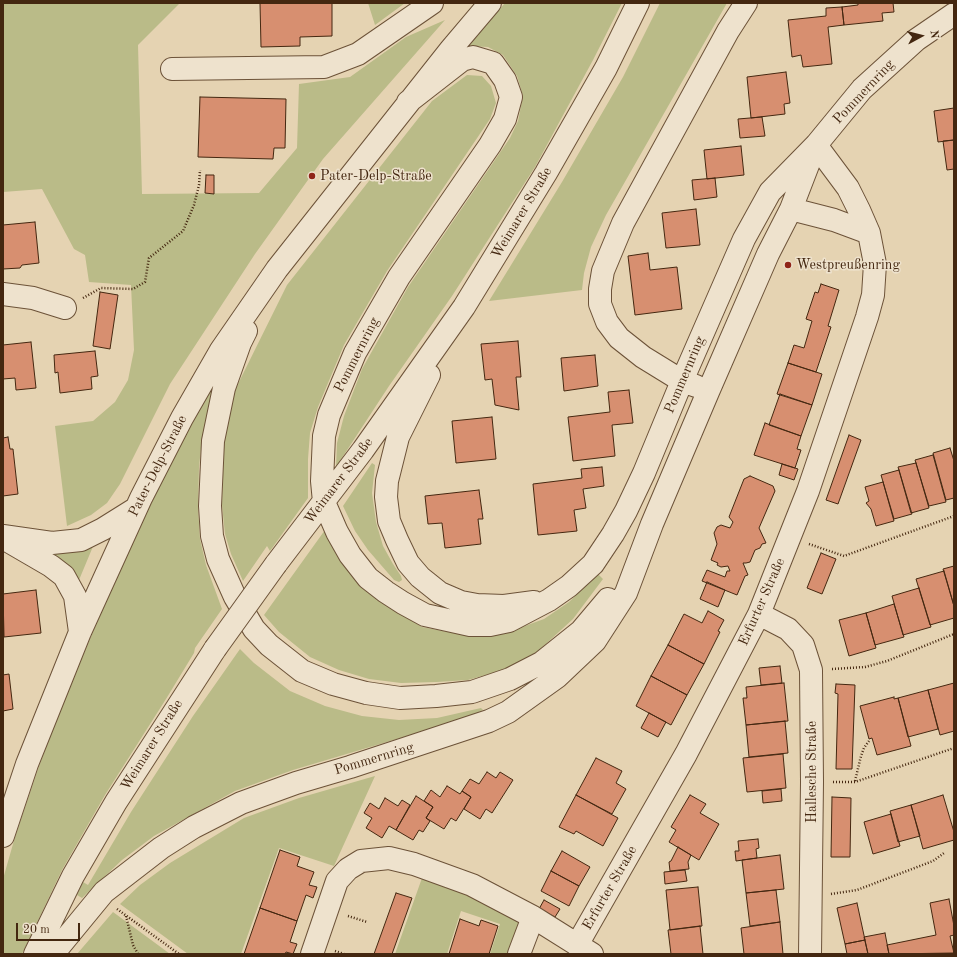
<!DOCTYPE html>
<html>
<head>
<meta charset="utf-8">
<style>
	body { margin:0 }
	#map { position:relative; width:957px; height:957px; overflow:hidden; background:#e5d3b2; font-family:"Old Standard TT",serif }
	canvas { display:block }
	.frame { position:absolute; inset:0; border:4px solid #442710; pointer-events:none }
	.north { position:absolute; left:901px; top:16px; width:40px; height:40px; -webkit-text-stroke:3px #eee2cd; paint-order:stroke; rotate:83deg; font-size:11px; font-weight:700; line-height:16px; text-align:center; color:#442710 }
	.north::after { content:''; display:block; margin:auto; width:14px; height:18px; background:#442710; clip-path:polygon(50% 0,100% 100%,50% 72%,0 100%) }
	.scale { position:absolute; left:16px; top:923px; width:64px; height:18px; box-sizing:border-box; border:2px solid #442710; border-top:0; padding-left:5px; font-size:12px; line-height:14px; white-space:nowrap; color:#442710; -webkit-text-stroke:3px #eee2cd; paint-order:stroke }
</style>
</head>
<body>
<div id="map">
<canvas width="957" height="957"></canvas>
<div class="frame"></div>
<div class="north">N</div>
<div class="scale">20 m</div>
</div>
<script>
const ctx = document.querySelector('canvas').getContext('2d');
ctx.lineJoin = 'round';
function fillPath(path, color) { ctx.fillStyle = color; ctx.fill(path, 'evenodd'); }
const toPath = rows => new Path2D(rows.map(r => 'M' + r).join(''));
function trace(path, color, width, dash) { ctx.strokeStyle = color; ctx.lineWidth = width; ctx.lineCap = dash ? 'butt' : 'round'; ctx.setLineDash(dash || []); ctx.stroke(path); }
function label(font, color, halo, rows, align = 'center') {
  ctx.font = font + ' "Old Standard TT",serif'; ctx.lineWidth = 3; ctx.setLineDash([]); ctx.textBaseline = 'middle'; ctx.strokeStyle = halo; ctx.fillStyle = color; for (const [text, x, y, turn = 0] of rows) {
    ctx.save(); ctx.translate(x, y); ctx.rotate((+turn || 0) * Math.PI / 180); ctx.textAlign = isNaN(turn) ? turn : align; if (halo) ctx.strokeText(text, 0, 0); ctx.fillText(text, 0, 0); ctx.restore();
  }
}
fillPath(toPath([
	[3,3,180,3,138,45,142,194,259,193,297,148,299,84,350,77,406,37,445,20,323,159,255,254,170,384,120,484,107,503,91,515,67,526,55,426,93,421,115,402,128,380,134,350,131,285,89,282,85,255,74,249,42,189,3,192],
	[368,3,405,3,375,25],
	[505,3,622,3,593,60,535,167,452,296,389,386,336,467,337,443,344,416,362,369,408,287,510,138,518,121,523,96,517,76,503,55,488,47,468,46],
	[660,3,727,3,606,215,591,247,584,273,582,290,489,301,562,182,623,77],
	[467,75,482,76,491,86,496,103,490,119,387,271,344,345,318,407,310,433,308,459,308,498,270,551,267,546,243,581,231,554,225,534,222,505,224,443,234,392,287,285,432,101],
	[214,384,202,439,199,467,198,507,200,539,206,565,222,609,195,648,194,653,166,699,105,795,62,870,22,954,3,954,3,879,15,837,38,769,62,705,153,490],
	[372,463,375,465,372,493,376,522,383,546,393,564,401,576,402,580,399,582,394,580,368,550,355,531,343,506],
	[325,530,361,585,381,602,422,627,469,636,511,631,544,619,569,602,598,574,603,579,573,619,537,652,507,669,468,680,437,682,401,683,369,679,339,670,310,657,279,632,264,615],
	[94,544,79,580,70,570,48,556,50,551],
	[240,649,254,663,290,691,325,706,362,716,399,720,437,718,481,708,483,710,464,719,293,770,235,791,154,836,122,860,82,898,77,895,83,882,88,885,131,812,193,716],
	[375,776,334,866,279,848,241,954,188,954,120,904,140,885,170,863,244,818,299,798],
	[422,878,467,894,504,910,523,925,512,954,490,954,500,924,461,911,447,954,395,954],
	[113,912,162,948,170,954,77,954]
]), '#babb88');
const building = toPath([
	[260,3,332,3,332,36,300,37,300,46,261,47,260,3],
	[858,3,893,3,894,12,882,13,883,21,844,25,842,7,858,5,858,3],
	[842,7,844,25,828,27,832,64,803,67,801,55,792,57,788,20,826,16,826,8,842,7],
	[786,72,790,103,784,104,785,114,751,118,747,77,786,72],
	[200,97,286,99,285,148,274,148,273,159,198,157,200,97],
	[954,108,954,140,938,142,934,111,954,108],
	[762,117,765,136,740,138,738,119,762,117],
	[954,140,954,169,947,170,943,141,954,140],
	[741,146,744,175,707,179,704,150,741,146],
	[206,175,214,175,214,194,205,193,206,175],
	[715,178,717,197,694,200,692,180,715,178],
	[696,209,700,245,666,248,662,213,696,209],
	[35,222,39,263,22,265,20,268,3,269,3,225,35,222],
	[648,253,650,270,677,267,682,309,635,315,628,256,648,253],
	[821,284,839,290,828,326,831,327,816,372,788,363,794,345,804,348,812,321,806,319,815,292,818,293,821,284],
	[100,292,118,295,110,349,93,346,100,292],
	[518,341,521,377,516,377,519,410,495,405,492,379,485,380,481,344,518,341],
	[31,342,36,388,16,390,15,378,3,379,3,345,31,342],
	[95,351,98,376,91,377,92,389,60,393,58,372,55,373,54,355,95,351],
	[595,355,598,386,564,391,561,358,595,355],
	[788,363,822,374,812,405,777,394,788,363],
	[629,390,633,423,612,425,615,456,573,461,568,417,610,412,608,392,629,390],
	[780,394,812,405,801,436,769,425,780,394],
	[492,417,496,459,456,463,452,421,492,417],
	[765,423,801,436,797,449,801,450,795,468,754,455,765,423],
	[849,435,861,440,838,504,826,500,849,435],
	[8,437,10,449,13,449,18,494,3,496,3,438,8,437],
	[950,448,954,461,954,498,946,500,933,453,950,448],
	[933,455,946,502,929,506,915,460,933,455],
	[916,463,929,508,911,513,898,467,916,463],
	[782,464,798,469,794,480,779,475,782,464],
	[602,467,604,486,583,489,586,508,574,510,577,531,538,535,533,484,582,478,581,469,602,467],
	[899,470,912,514,894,519,881,475,899,470],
	[750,476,773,486,775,491,759,528,766,543,762,544,760,548,755,550,750,562,746,563,743,563,748,575,745,576,737,595,702,581,707,570,725,577,727,571,730,571,728,566,721,567,717,565,718,563,711,560,717,544,714,533,717,527,721,525,730,528,733,522,729,517,744,479,750,476],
	[883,482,894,521,876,526,871,509,866,503,869,501,865,487,883,482],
	[479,490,483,519,478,519,481,544,445,548,442,523,428,524,425,496,479,490],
	[821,553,836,559,822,594,807,588,821,553],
	[954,566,954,606,943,569,954,566],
	[944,571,954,606,954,618,930,625,916,579,944,571],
	[707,582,725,590,718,607,700,599,707,582],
	[919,588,931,627,903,635,892,596,919,588],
	[36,590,41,633,4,637,3,594,36,590],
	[894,604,904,637,875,645,866,613,894,604],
	[708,611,724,620,718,631,720,632,704,664,668,645,684,614,702,623,708,611],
	[866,613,876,648,849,656,839,620,866,613],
	[668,645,704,664,687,695,651,676,668,645],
	[780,666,782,683,761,685,759,668,780,666],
	[3,672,3,675,9,674,13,709,3,711,3,672],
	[651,676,687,695,671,725,636,706,651,676],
	[784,683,788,721,746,725,743,698,747,698,746,687,784,683],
	[954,683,954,731,940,735,928,690,954,683],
	[836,684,855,685,852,769,836,769,838,694,835,693,836,684],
	[928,690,938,729,908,737,898,698,928,690],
	[894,697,894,699,898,698,911,746,877,755,872,738,869,739,860,706,894,697],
	[649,713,666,722,658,737,641,728,649,713],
	[785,721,788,753,749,757,746,725,785,721],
	[783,754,786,788,747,792,743,758,783,754],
	[596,758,622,771,616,783,626,789,612,814,576,795,596,758],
	[487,772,496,778,500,772,513,780,492,813,486,809,480,819,464,809,471,797,462,791,470,779,479,784,487,772],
	[447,786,460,794,462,791,471,797,456,821,451,818,444,829,426,818,433,807,424,801,431,790,440,797,447,786],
	[781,789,782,801,763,803,762,791,781,789],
	[576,795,618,818,603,846,576,831,574,834,559,827,576,795],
	[690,795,706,804,700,813,719,824,699,860,669,842,676,830,671,827,690,795],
	[943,795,954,832,954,840,923,849,911,805,943,795],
	[416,796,433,807,426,818,430,821,423,832,419,830,413,840,396,830,416,796],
	[832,797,851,798,850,857,831,857,832,797],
	[385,798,398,806,402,800,410,805,396,830,389,826,382,838,366,828,372,818,364,813,370,803,379,809,385,798],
	[911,805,920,836,898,842,890,811,911,805],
	[891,814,900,846,873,854,864,822,891,814],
	[758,839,759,848,756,849,757,858,736,861,735,851,739,851,738,841,758,839],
	[678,847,691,855,688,862,689,869,670,871,669,862,671,861,678,847],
	[280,850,300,857,297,866,314,872,309,885,317,887,313,898,306,895,297,921,260,908,280,850],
	[562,851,590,867,579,886,551,871,562,851],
	[780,855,784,889,746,893,742,860,780,855],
	[685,870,687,881,665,884,664,872,685,870],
	[551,871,579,886,569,906,541,891,551,871],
	[698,887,702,926,670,930,666,890,698,887],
	[776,890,780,922,750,926,746,893,776,890],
	[396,893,412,898,392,954,374,954,396,893],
	[949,899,954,926,954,935,950,936,954,953,889,954,887,945,936,935,930,903,949,899],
	[544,900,560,909,555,917,539,909,544,900],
	[857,903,865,940,845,944,837,908,857,903],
	[260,908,297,921,290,942,297,944,293,954,286,952,285,954,244,954,260,908],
	[460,919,479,926,481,920,498,926,489,954,449,954,460,919],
	[780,922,783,954,744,954,741,928,780,922],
	[700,926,703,954,671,954,668,930,700,926],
	[885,933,889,954,868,954,864,937,885,933],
	[865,940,868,954,847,954,845,944,865,940]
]);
fillPath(building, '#d78f70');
trace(building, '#442710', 1);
const minor = toPath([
	[172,69,324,67,358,54,432,3],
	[408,102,462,60,473,57,493,63,505,80,511,97,505,119,490,145,399,277,355,353,329,415,324,436,322,481,324,502,337,532,350,555,368,578,386,592,403,603,425,615,470,625,490,625,509,621,549,600,569,586,593,564,613,534,626,511,644,473,682,381,744,239,770,192,816,145,862,89,916,40,954,14],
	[791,209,834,220,869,233],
	[3,294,33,298,65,308],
	[246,331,240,343,224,388,213,441,210,506,212,536,218,559,235,597,254,629,269,645,302,671,333,684,366,693,400,698,436,696,472,692,510,679,541,663,581,631,608,599],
	[429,375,398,437,387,481,386,497,389,521,397,540,408,563,420,577,440,593,461,602,477,605,504,606,534,602],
	[696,386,682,381,643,357,619,338,607,322,600,304,600,289,603,271,623,223,728,31,746,3],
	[3,536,52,543,81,540,103,529,135,509],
	[8,541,51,566,64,576,75,596,80,632],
	[276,564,363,450,464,307,546,173,606,68,638,3],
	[759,614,788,629,803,645,811,670,812,782,810,954],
	[3,836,27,764,80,632,141,498,182,418,221,350,277,269,451,49,490,3],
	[577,945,686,754,759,614,808,491,867,317,873,295,875,264,869,233,859,210,848,188,816,145],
	[35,954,73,876,116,802,215,649],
	[53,954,104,892,161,848,194,827,241,803,296,783,350,767,489,721,508,712,557,677,595,641,626,593,652,524,708,392,768,254,791,209,813,152],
	[312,954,337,881,348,869,361,861,389,858,414,864,472,885,533,917,592,954],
	[519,954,533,917]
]);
trace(minor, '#6c5238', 24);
trace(toPath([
	[83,298,101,288,133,289,145,282,149,258,183,231,194,205,199,185,200,170],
	[809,544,844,556,954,516],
	[832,669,865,667,887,661,954,634],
	[855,781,861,756,864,748,869,741],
	[833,782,855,782,954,748],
	[831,894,857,890,933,861,944,853],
	[117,909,179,954],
	[126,916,133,945,138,954],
	[348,916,367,922],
	[335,951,344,954]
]), '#442710', 2.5, [1, 2]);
trace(minor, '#eee2cd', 22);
const minorBridge = toPath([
	[215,649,276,564]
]);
trace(minorBridge, '#6c5238', 24, []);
trace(minorBridge, '#eee2cd', 22);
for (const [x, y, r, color] of [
	[312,176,4,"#8f2418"],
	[788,265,4,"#8f2418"]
]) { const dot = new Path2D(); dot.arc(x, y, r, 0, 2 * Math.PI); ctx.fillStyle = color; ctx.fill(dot); trace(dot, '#eee2cd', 1.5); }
label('14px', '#442710', '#eee2cd', [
	["Pommernring",864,92,-47],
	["Weimarer Straße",522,213,-59],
	["Pommernring",357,355,-63],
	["Pommernring",685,375,-67],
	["Pater-Delp-Straße",158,466,-63],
	["Weimarer Straße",339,481,-53],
	["Erfurter Straße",762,602,-66],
	["Weimarer Straße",152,745,-58],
	["Pommernring",374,759,-17],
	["Hallesche Straße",812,772,-90],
	["Erfurter Straße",610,888,-60]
]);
label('14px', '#442710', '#eee2cd', [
	["Pater-Delp-Straße",320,176],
	["Westpreußenring",796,265]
], 'left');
</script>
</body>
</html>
